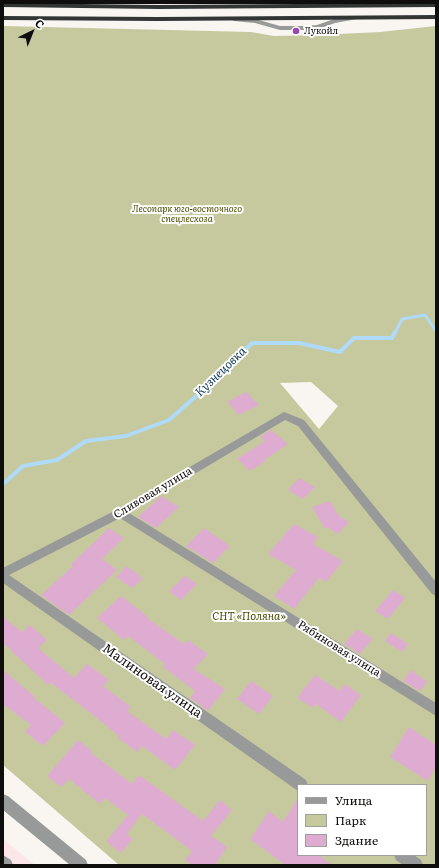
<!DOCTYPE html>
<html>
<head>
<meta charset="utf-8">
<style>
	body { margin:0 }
	#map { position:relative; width:439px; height:868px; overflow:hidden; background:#f9f6f2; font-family:Literata,serif }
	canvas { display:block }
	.frame { position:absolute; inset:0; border:4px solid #0f0e0c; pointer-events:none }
	.legend { position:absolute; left:297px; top:784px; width:130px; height:72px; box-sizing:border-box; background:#fff; border:1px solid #9f9f9e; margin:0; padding:5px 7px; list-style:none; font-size:12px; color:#0f0e0c }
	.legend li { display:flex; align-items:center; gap:8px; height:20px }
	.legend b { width:20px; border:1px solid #9f9f9e }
	.north { position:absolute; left:12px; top:12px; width:40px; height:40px; -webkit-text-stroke:3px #fff; paint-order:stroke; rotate:43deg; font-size:11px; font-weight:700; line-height:16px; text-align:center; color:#0f0e0c }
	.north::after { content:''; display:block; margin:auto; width:14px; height:18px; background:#0f0e0c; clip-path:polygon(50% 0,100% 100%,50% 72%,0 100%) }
</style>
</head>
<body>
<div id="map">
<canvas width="439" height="868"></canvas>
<div class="frame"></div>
<ul class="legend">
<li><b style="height:5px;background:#979a99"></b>Улица</li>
<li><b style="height:11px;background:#c6c99e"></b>Парк</li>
<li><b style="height:11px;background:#dfacd1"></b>Здание</li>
</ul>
<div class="north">С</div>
</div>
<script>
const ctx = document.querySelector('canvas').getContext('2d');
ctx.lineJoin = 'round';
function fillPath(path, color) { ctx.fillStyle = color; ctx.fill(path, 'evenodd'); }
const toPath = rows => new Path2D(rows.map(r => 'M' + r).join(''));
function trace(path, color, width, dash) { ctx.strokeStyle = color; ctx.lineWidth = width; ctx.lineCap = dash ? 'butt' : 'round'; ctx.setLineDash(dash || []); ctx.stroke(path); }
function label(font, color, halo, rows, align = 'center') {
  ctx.font = font + ' Literata,serif'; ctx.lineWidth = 4; ctx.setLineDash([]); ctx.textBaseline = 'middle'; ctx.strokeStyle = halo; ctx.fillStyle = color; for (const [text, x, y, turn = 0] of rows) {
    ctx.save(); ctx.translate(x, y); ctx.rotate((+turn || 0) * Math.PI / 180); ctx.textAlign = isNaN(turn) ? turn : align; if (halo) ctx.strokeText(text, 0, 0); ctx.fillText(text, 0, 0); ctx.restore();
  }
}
fillPath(toPath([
	[3,839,35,865,3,865]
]), '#fce6e9');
fillPath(toPath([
	[3,26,251,32,274,36,318,35,380,32,436,26,436,865,119,865,3,765],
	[311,382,338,406,319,429,280,383],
	[298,785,426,785,426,855,298,855]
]), '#c6c99e');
trace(toPath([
	[395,333,402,319,425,315,436,331]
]), '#afdaf9', 3);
trace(toPath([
	[3,484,23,466,57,460,86,441,126,436,169,420,218,377,252,343,299,343,340,352,354,338,392,338,395,332]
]), '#afdaf9', 4);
fillPath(toPath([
	[246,392,259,405,239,415,227,402],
	[271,430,288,444,264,460,266,461,250,471,237,459,265,441,260,437],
	[299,478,315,487,303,499,288,490],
	[161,496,179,507,156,528,138,517],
	[330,501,339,516,349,522,338,534,327,527,325,529,312,507],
	[294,524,318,537,313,544,343,561,326,582,319,578,294,609,274,596,296,570,268,554],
	[109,528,124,538,102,559,117,570,69,615,41,595,73,566,71,564],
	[204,528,230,546,213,563,186,546],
	[126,566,143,578,132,588,116,577],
	[185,576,197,584,181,600,169,591],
	[393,590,405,598,388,619,375,611],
	[121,596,148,617,147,618,184,644,188,640,208,654,194,669,225,689,208,711,190,698,195,691,163,667,165,664,128,636,124,640,97,618],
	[3,617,22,632,30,625,47,640,38,648,74,678,87,664,109,680,103,686,131,707,127,711,166,739,173,730,195,745,175,770,142,746,137,752,118,738,119,736,93,715,51,683,48,685,3,643],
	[357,629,373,639,360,654,344,644],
	[391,633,408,644,402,652,385,641],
	[3,670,35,697,34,698,65,723,43,746,25,732,31,725,3,704],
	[411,670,427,682,420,691,403,681],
	[315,675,340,691,345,684,361,695,341,722,316,704,313,708,297,698],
	[251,681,273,696,259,714,237,699],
	[409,727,436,745,436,767,428,781,390,757],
	[78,740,92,751,91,753,132,784,139,775,203,821,220,800,232,810,211,836,227,847,215,865,192,865,185,860,192,851,142,814,127,834,133,839,121,853,106,841,128,815,105,798,100,804,69,779,61,787,47,776],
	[298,798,298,855,319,855,332,865,285,865,250,839,269,811,283,822]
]), '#dfacd1');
fillPath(toPath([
	[297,3,311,3,289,8,286,6,297,3],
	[355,16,358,18,357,19,335,23,318,29,305,30,280,30,255,23,234,21,231,19,234,17,255,19,280,26,305,26,317,25,334,19,355,16],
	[284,412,304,420,436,582,436,596,432,594,298,426,285,420,129,513,436,703,436,716,120,518,9,575,306,780,308,785,298,785,298,791,3,583,3,568,116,510,284,412],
	[3,794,8,796,86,860,88,865,70,865,3,810,3,794],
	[3,855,11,860,13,865,3,865,3,855],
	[394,855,414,855,421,860,423,865,403,865,396,860,394,855]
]), '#979a99');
fillPath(toPath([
	[3,3,159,5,436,3,436,7,159,9,3,7,3,3],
	[436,15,436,19,158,21,3,20,3,16,158,17,436,15]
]), '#313635');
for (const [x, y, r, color] of [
	[296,31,4,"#9b45b2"]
]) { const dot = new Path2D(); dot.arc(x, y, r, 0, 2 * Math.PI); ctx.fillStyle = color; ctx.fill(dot); trace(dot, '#fff', 1.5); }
label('9px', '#0f0e0c', '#fff', [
	["Лукойл",304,31]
], 'left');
label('italic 9px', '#4c4d06', '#fff', [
	["Лесопарк юго-восточного",187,209],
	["спецлесхоза",187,219]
]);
label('11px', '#0f0e0c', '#fff', [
	["Сливовая улица",153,493,-31],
	["Рябиновая улица",339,649,32]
]);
label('italic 11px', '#4c4d06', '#fff', [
	["СНТ «Поляна»",249,617]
]);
label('italic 12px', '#0e3a53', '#fff', [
	["Кузнецовка",221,372,-44]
]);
label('13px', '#0f0e0c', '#fff', [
	["Малиновая улица",152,681,35]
]);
</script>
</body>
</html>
